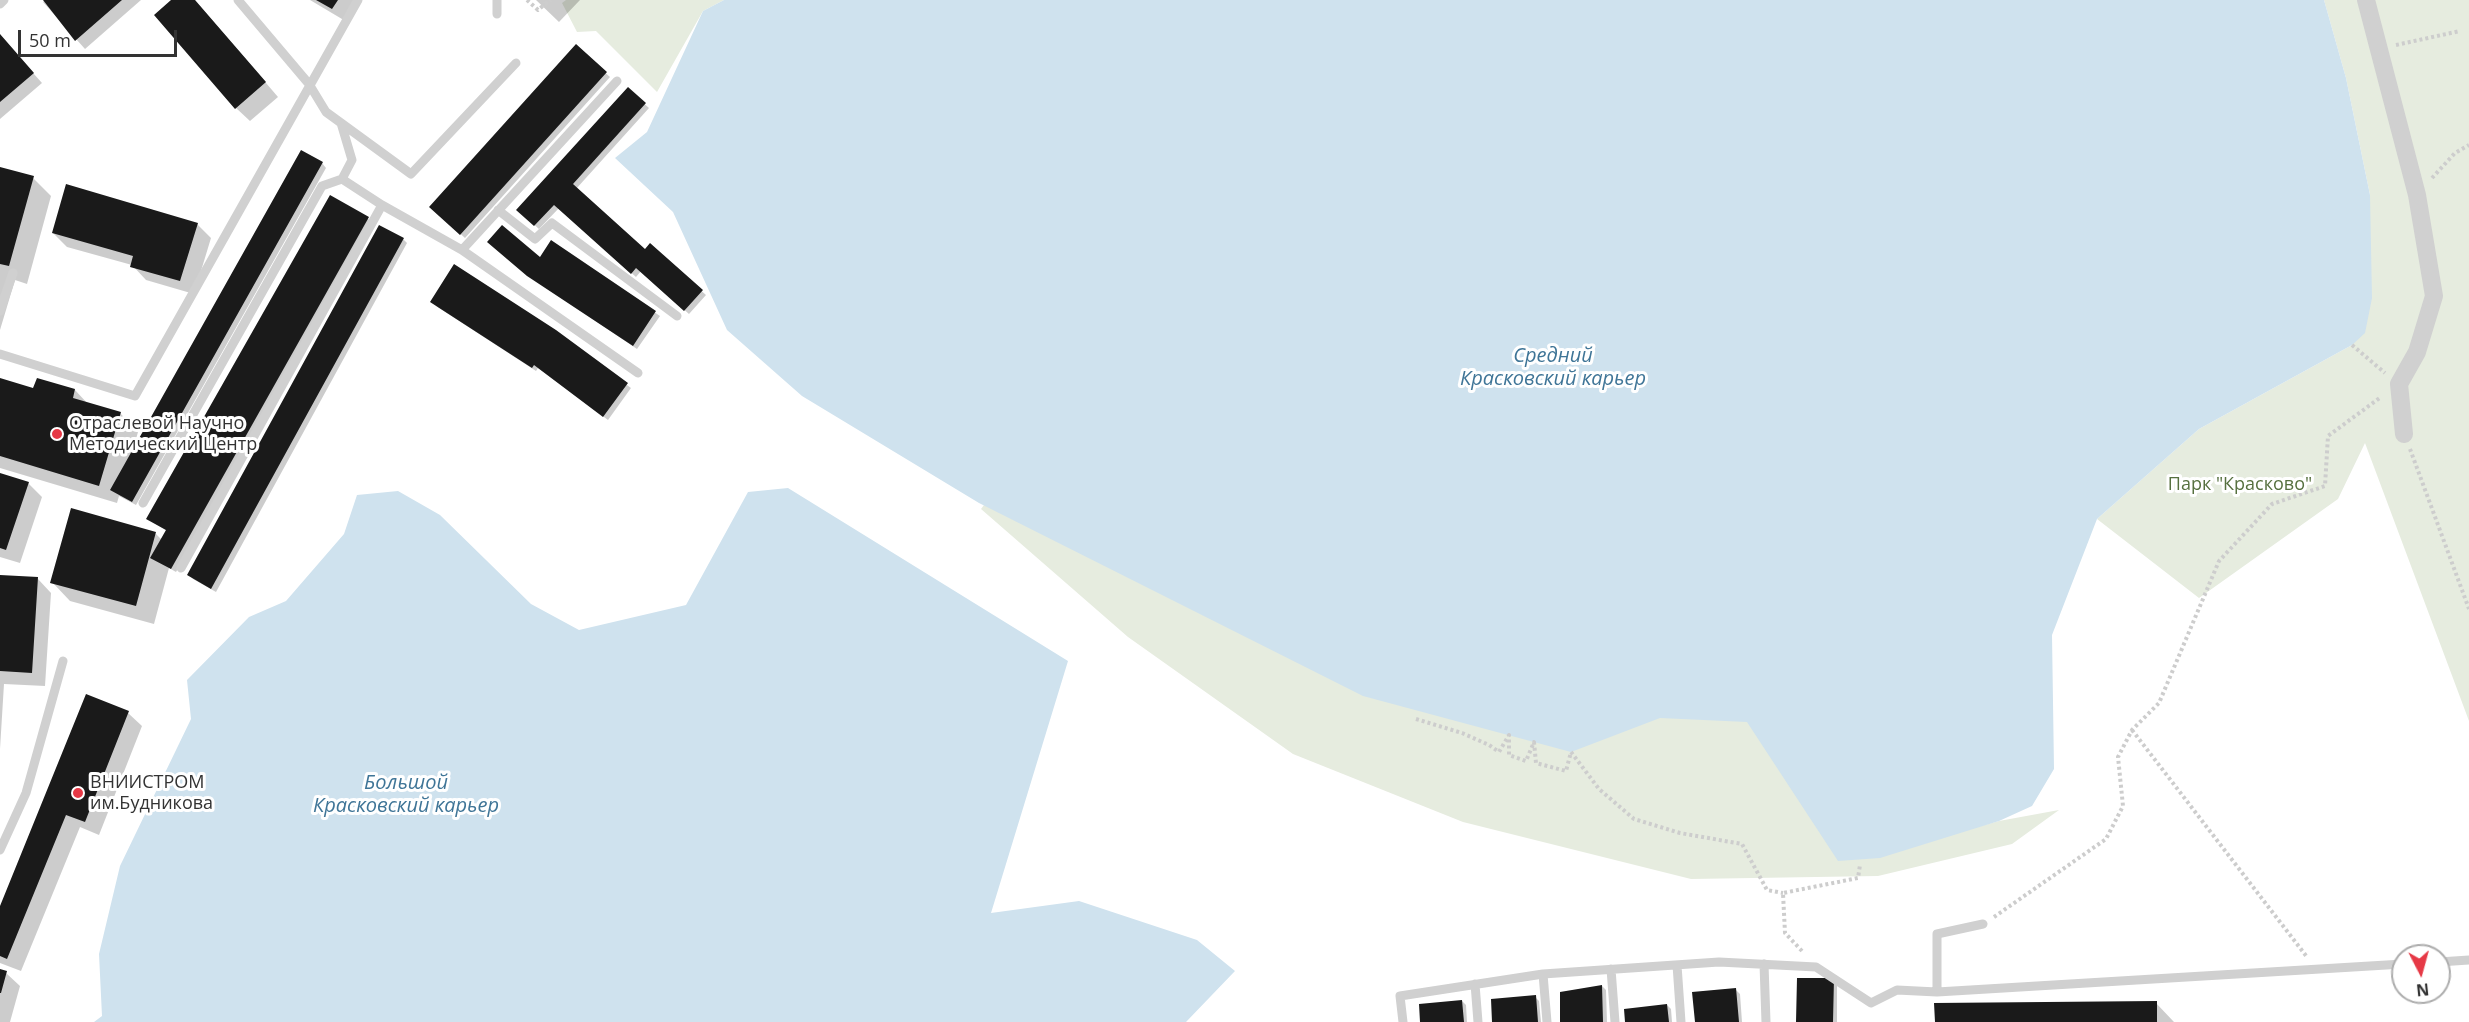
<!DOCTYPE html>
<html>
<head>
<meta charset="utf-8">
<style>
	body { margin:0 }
	#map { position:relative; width:2469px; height:1022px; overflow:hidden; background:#fff; font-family:"Open Sans",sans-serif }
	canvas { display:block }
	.north { position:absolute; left:2391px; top:944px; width:60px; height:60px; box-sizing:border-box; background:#fff; border:2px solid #adadad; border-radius:50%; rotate:174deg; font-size:16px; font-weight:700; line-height:24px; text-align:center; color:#333 }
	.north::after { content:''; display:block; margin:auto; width:21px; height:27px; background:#e63946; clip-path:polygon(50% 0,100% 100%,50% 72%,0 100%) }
	.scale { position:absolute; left:18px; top:30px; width:159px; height:27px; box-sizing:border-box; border:3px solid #333; border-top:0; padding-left:8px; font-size:18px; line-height:21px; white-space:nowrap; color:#333; -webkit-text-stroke:4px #fff; paint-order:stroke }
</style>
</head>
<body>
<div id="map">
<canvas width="2469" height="1022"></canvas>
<div class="north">N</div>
<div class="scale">50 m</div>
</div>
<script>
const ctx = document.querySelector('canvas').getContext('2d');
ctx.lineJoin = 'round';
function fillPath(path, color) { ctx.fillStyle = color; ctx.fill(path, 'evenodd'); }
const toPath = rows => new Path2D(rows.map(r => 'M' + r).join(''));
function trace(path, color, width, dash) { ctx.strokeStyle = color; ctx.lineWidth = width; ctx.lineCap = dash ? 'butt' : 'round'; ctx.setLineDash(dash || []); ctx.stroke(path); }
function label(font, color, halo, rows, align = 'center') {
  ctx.font = font + ' "Open Sans",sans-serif'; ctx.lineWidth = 6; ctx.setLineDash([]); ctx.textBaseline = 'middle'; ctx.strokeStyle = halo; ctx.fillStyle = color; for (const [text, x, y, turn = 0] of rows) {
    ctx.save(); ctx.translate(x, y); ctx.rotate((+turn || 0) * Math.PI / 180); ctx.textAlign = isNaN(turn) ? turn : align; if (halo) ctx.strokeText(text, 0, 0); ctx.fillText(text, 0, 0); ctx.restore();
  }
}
fillPath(toPath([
	[566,0,724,0,703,11,657,92,596,31,577,32,562,3],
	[2324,0,2469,0,2469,721,2365,443,2338,499,2199,598,2097,519,2199,429,2352,345,2370,195,2346,78],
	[987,501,1659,713,1746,710,1952,834,1999,821,2059,810,2012,844,1878,876,1691,879,1463,822,1293,754,1128,637,981,509]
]), '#e6ecdf');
fillPath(toPath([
	[724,0,2324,0,2346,78,2370,195,2372,298,2365,333,2352,345,2199,429,2097,519,2052,635,2054,769,2032,806,1999,821,1880,858,1838,861,1747,722,1660,718,1571,752,1363,696,979,503,802,396,727,330,673,212,615,158,647,132,703,11],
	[788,488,1068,661,991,913,1079,901,1197,940,1235,971,1186,1022,94,1022,102,1016,99,954,120,866,191,719,187,680,249,617,286,601,344,534,357,495,398,491,440,515,531,604,579,630,686,605,748,492]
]), '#cfe2ee');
fillPath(toPath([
	[45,0,141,0,85,49,43,2],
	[173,0,195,0,278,97,250,121,236,108],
	[310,0,360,0,347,22],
	[536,0,580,0,559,22],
	[0,36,42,83,0,119],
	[576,46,610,77,465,238,431,207],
	[628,89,649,108,576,189,645,251,650,245,706,295,689,314,641,271,636,277,559,208,539,229,518,210],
	[322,163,326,168,136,505,119,496,117,503,0,468,0,379,34,389,75,390,88,404,120,413,138,432,133,450],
	[0,168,33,178,51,196,27,284,15,280,0,330],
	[331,197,373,222,176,572,169,568,154,624,70,601,52,582,156,534,162,540,167,531,148,519],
	[197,224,211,238,194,294,146,280,132,265,67,247,53,233],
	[403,239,407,243,216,592,193,579,189,575],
	[551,242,660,316,637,349,533,279],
	[436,306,555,332,631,388,608,420,538,368,536,371],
	[0,475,28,483,42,497,20,563,0,557],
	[0,576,38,579,51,593,45,686,4,684,0,749],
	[86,696,128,713,142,726,99,835,80,827,21,971,0,963,0,909],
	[0,971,6,973,20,986,10,1022,0,1022],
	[1799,980,1837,984,1837,1022,1797,1022],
	[1602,986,1606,990,1607,1022,1561,1022],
	[1735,989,1740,994,1742,1022,1696,1022],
	[1535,997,1539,1001,1541,1022,1494,1022],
	[1462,1001,1466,1005,1467,1022,1421,1022],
	[2156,1003,2174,1022,1936,1022],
	[1667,1005,1671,1009,1672,1022,1626,1022]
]), '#0003');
fillPath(toPath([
	[43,0,122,0,75,41],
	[171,0,195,0,266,82,235,109,154,15],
	[316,0,338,0,332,9],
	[0,34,34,73,0,102],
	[576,44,607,72,460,235,429,207],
	[628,87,646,103,573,184,645,249,650,243,703,290,684,311,636,268,631,274,554,205,534,226,516,210],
	[301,150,323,162,132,502,110,490],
	[0,167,34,176,9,266,0,264],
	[66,184,198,223,180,281,130,267,133,256,52,233],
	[330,195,369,217,171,569,150,558,166,530,146,519],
	[379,225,404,238,211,589,187,575],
	[502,225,540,257,551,240,656,311,633,346,527,276,487,242],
	[454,264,556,330,628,383,603,417,534,365,532,368,430,302],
	[0,378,33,388,37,378,75,389,73,398,121,412,99,486,0,456],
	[0,473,29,482,6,550,0,548],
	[71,508,156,532,136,606,50,583],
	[0,575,38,577,32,673,0,671],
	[86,694,129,711,85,822,66,815,7,959,0,956,0,906],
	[0,969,7,971,1,993,0,993],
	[1797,978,1834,978,1833,1022,1796,1022],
	[1602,985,1603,1022,1560,1022,1560,992],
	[1736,988,1739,1022,1695,1022,1692,992],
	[1536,995,1538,1022,1492,1022,1491,999],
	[1462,1000,1464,1022,1420,1022,1419,1004],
	[2157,1001,2157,1022,1935,1022,1934,1003],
	[1667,1004,1669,1022,1625,1022,1624,1009]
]), '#1a1a1a');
trace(toPath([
	[527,0,538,10,550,0],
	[2396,45,2460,31],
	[2432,178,2455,153,2469,145],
	[2352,345,2385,373],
	[2410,449,2469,609],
	[1416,719,1462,733,1489,745,1499,752,1509,735,1509,755,1526,761,1534,742,1536,763,1566,771,1571,752,1599,789,1634,819,1680,833,1742,844,1767,890,1783,893],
	[2132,730,2307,957],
	[1994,917,2106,839,2123,806,2118,757,2132,730,2159,703,2219,561,2272,504,2325,486,2328,436,2381,397],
	[1802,951,1785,933,1783,893,1858,878,1860,865]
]), '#cdcdcd', 4, [3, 3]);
trace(toPath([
	[238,0,309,84,326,112,411,174,516,63],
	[497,0,497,14],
	[0,4,4,0],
	[382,205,462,250,638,373],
	[498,210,535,239,552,223,677,316],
	[462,250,617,81],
	[0,311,13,273],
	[0,354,135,396,358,0],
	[143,503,322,186,342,179,352,160,341,123],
	[181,568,382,205,342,179],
	[0,850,26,793,63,661],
	[2439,962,2469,960],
	[1764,964,1766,1022],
	[1677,965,1681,1022],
	[1611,969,1615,1022],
	[1543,974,1547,1022],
	[1475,984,1478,1022],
	[1937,992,1937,934,1983,924],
	[1403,1022,1400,996,1543,974,1719,962,1816,967,1871,1003,1897,990,1937,992,2403,964]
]), '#d0d0d0', 9);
trace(toPath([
	[2366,0,2417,195,2434,296,2417,352,2399,384,2404,434]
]), '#d0d0d0', 18);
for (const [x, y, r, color] of [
	[57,434,6,"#e63946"],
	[78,793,6,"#e63946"]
]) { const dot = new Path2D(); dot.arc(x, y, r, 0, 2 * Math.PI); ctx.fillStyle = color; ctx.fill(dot); trace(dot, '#fff', 2); }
label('18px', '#333', '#fff', [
	["Отраслевой Научно",69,424],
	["Методический Центр",69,445],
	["ВНИИСТРОМ",90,783],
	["им.Будникова",90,804]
], 'left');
label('18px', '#56703f', '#fff', [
	["Парк \"Красково\"",2240,485]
]);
label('italic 20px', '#3f7597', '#fff', [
	["Средний",1553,356],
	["Красковский карьер",1553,379],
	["Большой",406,783],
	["Красковский карьер",406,806]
]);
</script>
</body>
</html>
